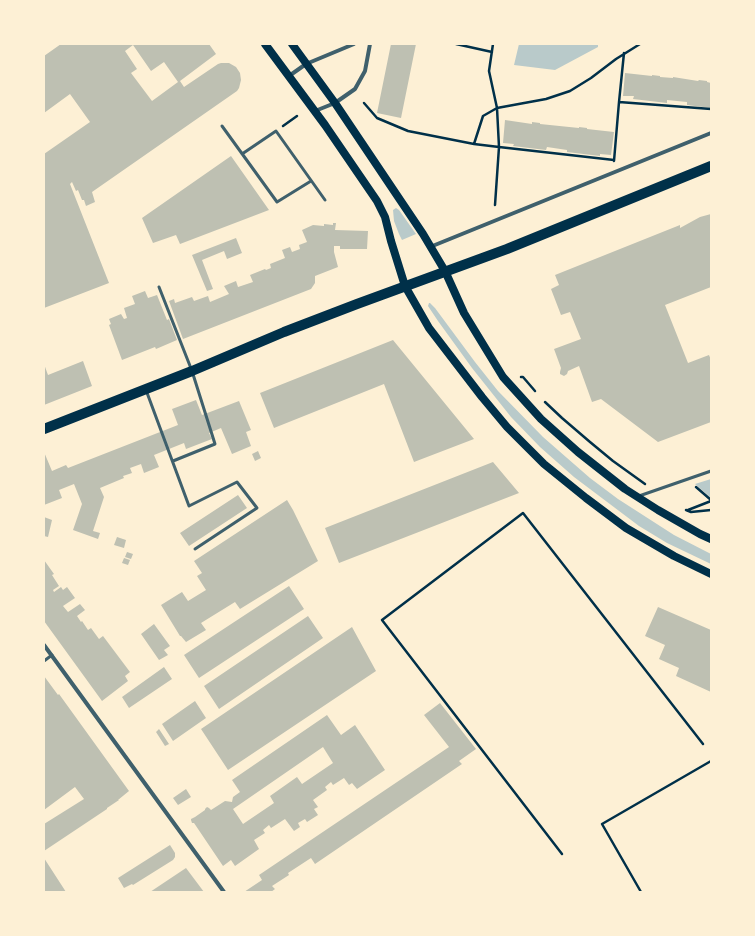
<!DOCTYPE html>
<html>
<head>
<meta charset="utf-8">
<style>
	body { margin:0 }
	#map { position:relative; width:755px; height:936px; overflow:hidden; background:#fdf0d5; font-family:Manrope,sans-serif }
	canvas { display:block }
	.frame { position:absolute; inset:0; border:45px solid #fdf0d5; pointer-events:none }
</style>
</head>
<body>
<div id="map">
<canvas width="755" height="936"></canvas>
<div class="frame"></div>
</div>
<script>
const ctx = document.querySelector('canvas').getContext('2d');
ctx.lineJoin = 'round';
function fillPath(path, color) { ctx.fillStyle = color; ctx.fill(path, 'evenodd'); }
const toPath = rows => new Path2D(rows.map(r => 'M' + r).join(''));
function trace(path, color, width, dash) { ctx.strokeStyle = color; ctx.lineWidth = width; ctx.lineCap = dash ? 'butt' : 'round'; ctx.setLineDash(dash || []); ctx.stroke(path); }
fillPath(toPath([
	[519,44,598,44,598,47,555,70,514,65],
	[396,208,399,210,416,234,402,240,399,234,394,221,393,210],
	[429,303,430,303,435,308,475,362,498,391,543,437,590,478,618,499,674,535,711,554,711,564,667,543,639,526,574,477,540,447,511,417,472,368,438,321,428,306],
	[711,479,711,498,695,484]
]), '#b9caca');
fillPath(toPath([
	[61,44,209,44,216,54,180,81,184,87,218,64,221,63,229,63,236,67,240,73,241,80,239,88,237,91,92,192,95,202,86,206,84,200,82,200,78,190,76,191,72,182,70,184,109,283,44,308,44,154,90,122,70,94,44,113,44,56],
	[133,45,151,71,164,62,178,82,152,101,131,73,137,69,125,51],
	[391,44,416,44,401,118,377,113],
	[625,73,652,76,652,75,660,76,660,77,673,78,673,77,698,81,699,80,707,81,707,82,711,83,711,108,687,105,687,102,667,100,667,103,633,99,634,96,623,96],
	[505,120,532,124,532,122,540,123,540,124,579,128,579,127,587,128,587,129,614,132,611,155,600,154,600,156,567,152,567,150,547,147,546,150,513,146,514,144,503,143],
	[231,156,269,210,180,244,176,235,153,243,142,218],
	[711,214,711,287,665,305,688,363,709,355,711,360,711,422,658,442,601,399,592,402,579,366,568,371,567,374,564,376,560,374,560,372,561,368,554,349,581,339,570,312,561,315,551,289,559,285,555,275,680,225,680,228,700,217],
	[333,223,336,223,335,230,368,231,367,249,340,249,340,246,334,246,334,252,338,267,315,276,315,283,311,289,183,339,169,301,174,299,175,303,192,297,194,301,208,296,210,302,229,294,224,286,236,281,238,287,253,282,250,275,265,269,266,270,271,268,270,264,285,258,282,250,290,247,292,252,300,249,299,245,307,242,302,230,313,225,324,226,324,224,333,225],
	[236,238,242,253,227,259,224,251,202,260,213,289,207,291,192,255],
	[145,291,148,298,157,295,167,320,169,319,177,340,156,349,155,347,122,360,109,325,111,324,109,319,121,314,124,319,127,318,124,308,135,304,132,296],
	[393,340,474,439,414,462,384,384,274,428,260,393],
	[83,361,92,386,44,405,44,364,48,375],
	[196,400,202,415,239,401,251,430,246,432,251,446,232,454,221,428,209,433,212,439,186,449,184,443,154,455,159,467,144,473,141,464,130,468,132,473,123,476,124,478,100,488,104,497,93,531,100,533,98,539,73,530,82,504,74,484,59,490,62,498,44,505,44,452,52,471,66,465,68,468,178,425,172,409],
	[258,451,261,458,255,461,252,454],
	[493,462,519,493,339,563,325,528],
	[238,495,247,508,189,546,180,533],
	[287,500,293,510,318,561,240,609,235,602,201,623,206,630,186,642,181,636,180,636,161,605,182,592,188,601,206,590,197,576,202,573,194,561],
	[44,517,52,520,48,537,44,536],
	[117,537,126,540,124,548,114,545],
	[127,552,133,554,131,559,125,557],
	[124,558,130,560,128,565,122,563],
	[44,560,54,574,52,575,59,586,53,590,54,592,61,587,63,590,67,587,75,598,63,606,68,612,80,604,85,610,77,616,81,622,82,621,88,630,91,628,99,639,103,636,130,672,125,676,128,681,102,701,44,621],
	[289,586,304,609,199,678,184,655],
	[658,607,711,630,711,692,676,676,679,668,659,659,665,645,645,636],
	[308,616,323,638,219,709,204,686],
	[154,624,170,646,164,650,168,655,159,660,141,634],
	[352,627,376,671,228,770,201,729],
	[164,667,172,679,129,708,122,697],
	[44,676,58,695,59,694,129,791,118,800,119,800,107,808,107,809,44,851,44,824,84,799,75,787,44,810],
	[195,701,206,718,173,741,162,724],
	[440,703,476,749,459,761,462,764,315,864,311,858,288,873,289,875,272,886,275,889,271,892,244,892,262,880,259,875,449,747,424,715],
	[327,715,341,735,355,725,385,770,357,789,352,783,349,785,344,778,333,785,331,782,325,787,327,790,313,800,318,807,314,809,318,815,307,822,305,819,298,823,300,827,294,831,285,819,271,828,269,825,263,830,265,833,254,840,259,849,235,866,231,860,223,866,194,823,192,823,191,820,191,819,195,817,205,810,205,809,207,807,209,808,211,810,225,801,232,802,233,797,240,792,232,780],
	[323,747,333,763,302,784,297,777,270,796,274,803,243,824,233,809],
	[159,729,169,744,165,746,156,732],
	[186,789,191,797,178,805,173,798],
	[170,845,175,853,175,857,173,860,133,885,132,884,124,888,118,878],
	[44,858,66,892,44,892],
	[186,868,204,892,150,892]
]), '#bec0b2');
trace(toPath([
	[456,44,492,52],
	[619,102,711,109],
	[364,103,377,118,408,131,474,144,483,116,497,108,489,71,493,44],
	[283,126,297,116],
	[474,144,499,147,614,160],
	[614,161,619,102,624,53],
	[495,205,499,147,497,108,546,99,570,91,591,78,616,59,640,44],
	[521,377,523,377,535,391],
	[545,402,562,418,590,442,613,461,645,484],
	[696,487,711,500],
	[686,510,691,512,711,510],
	[688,510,711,501],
	[562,854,382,620,523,513,703,744],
	[641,892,602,824,711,761]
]), '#003049', 2.5);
trace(toPath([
	[222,126,277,202,311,181],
	[242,154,276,131,325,200],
	[159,287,192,371,215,444,173,461],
	[146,390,189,506,237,482,257,508,195,549],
	[639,496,711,471],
	[44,661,52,655]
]), '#3f606c', 3);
trace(toPath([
	[289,76,306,64,354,44],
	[315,111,335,103,355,89,365,71,370,44],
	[430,247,711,133],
	[44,645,224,892]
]), '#3f606c', 4);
trace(toPath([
	[265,44,325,125,377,201,385,217,391,241,405,286,429,328,482,397,507,427,544,464,586,498,626,528,674,556,711,574],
	[292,44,335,103,423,234,445,271,464,313,503,377,541,419,578,452,625,489,658,510,700,534,711,539]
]), '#003049', 8);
trace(toPath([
	[44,429,192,371,284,332,357,304,507,249,711,166]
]), '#003049', 10);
</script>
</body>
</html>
